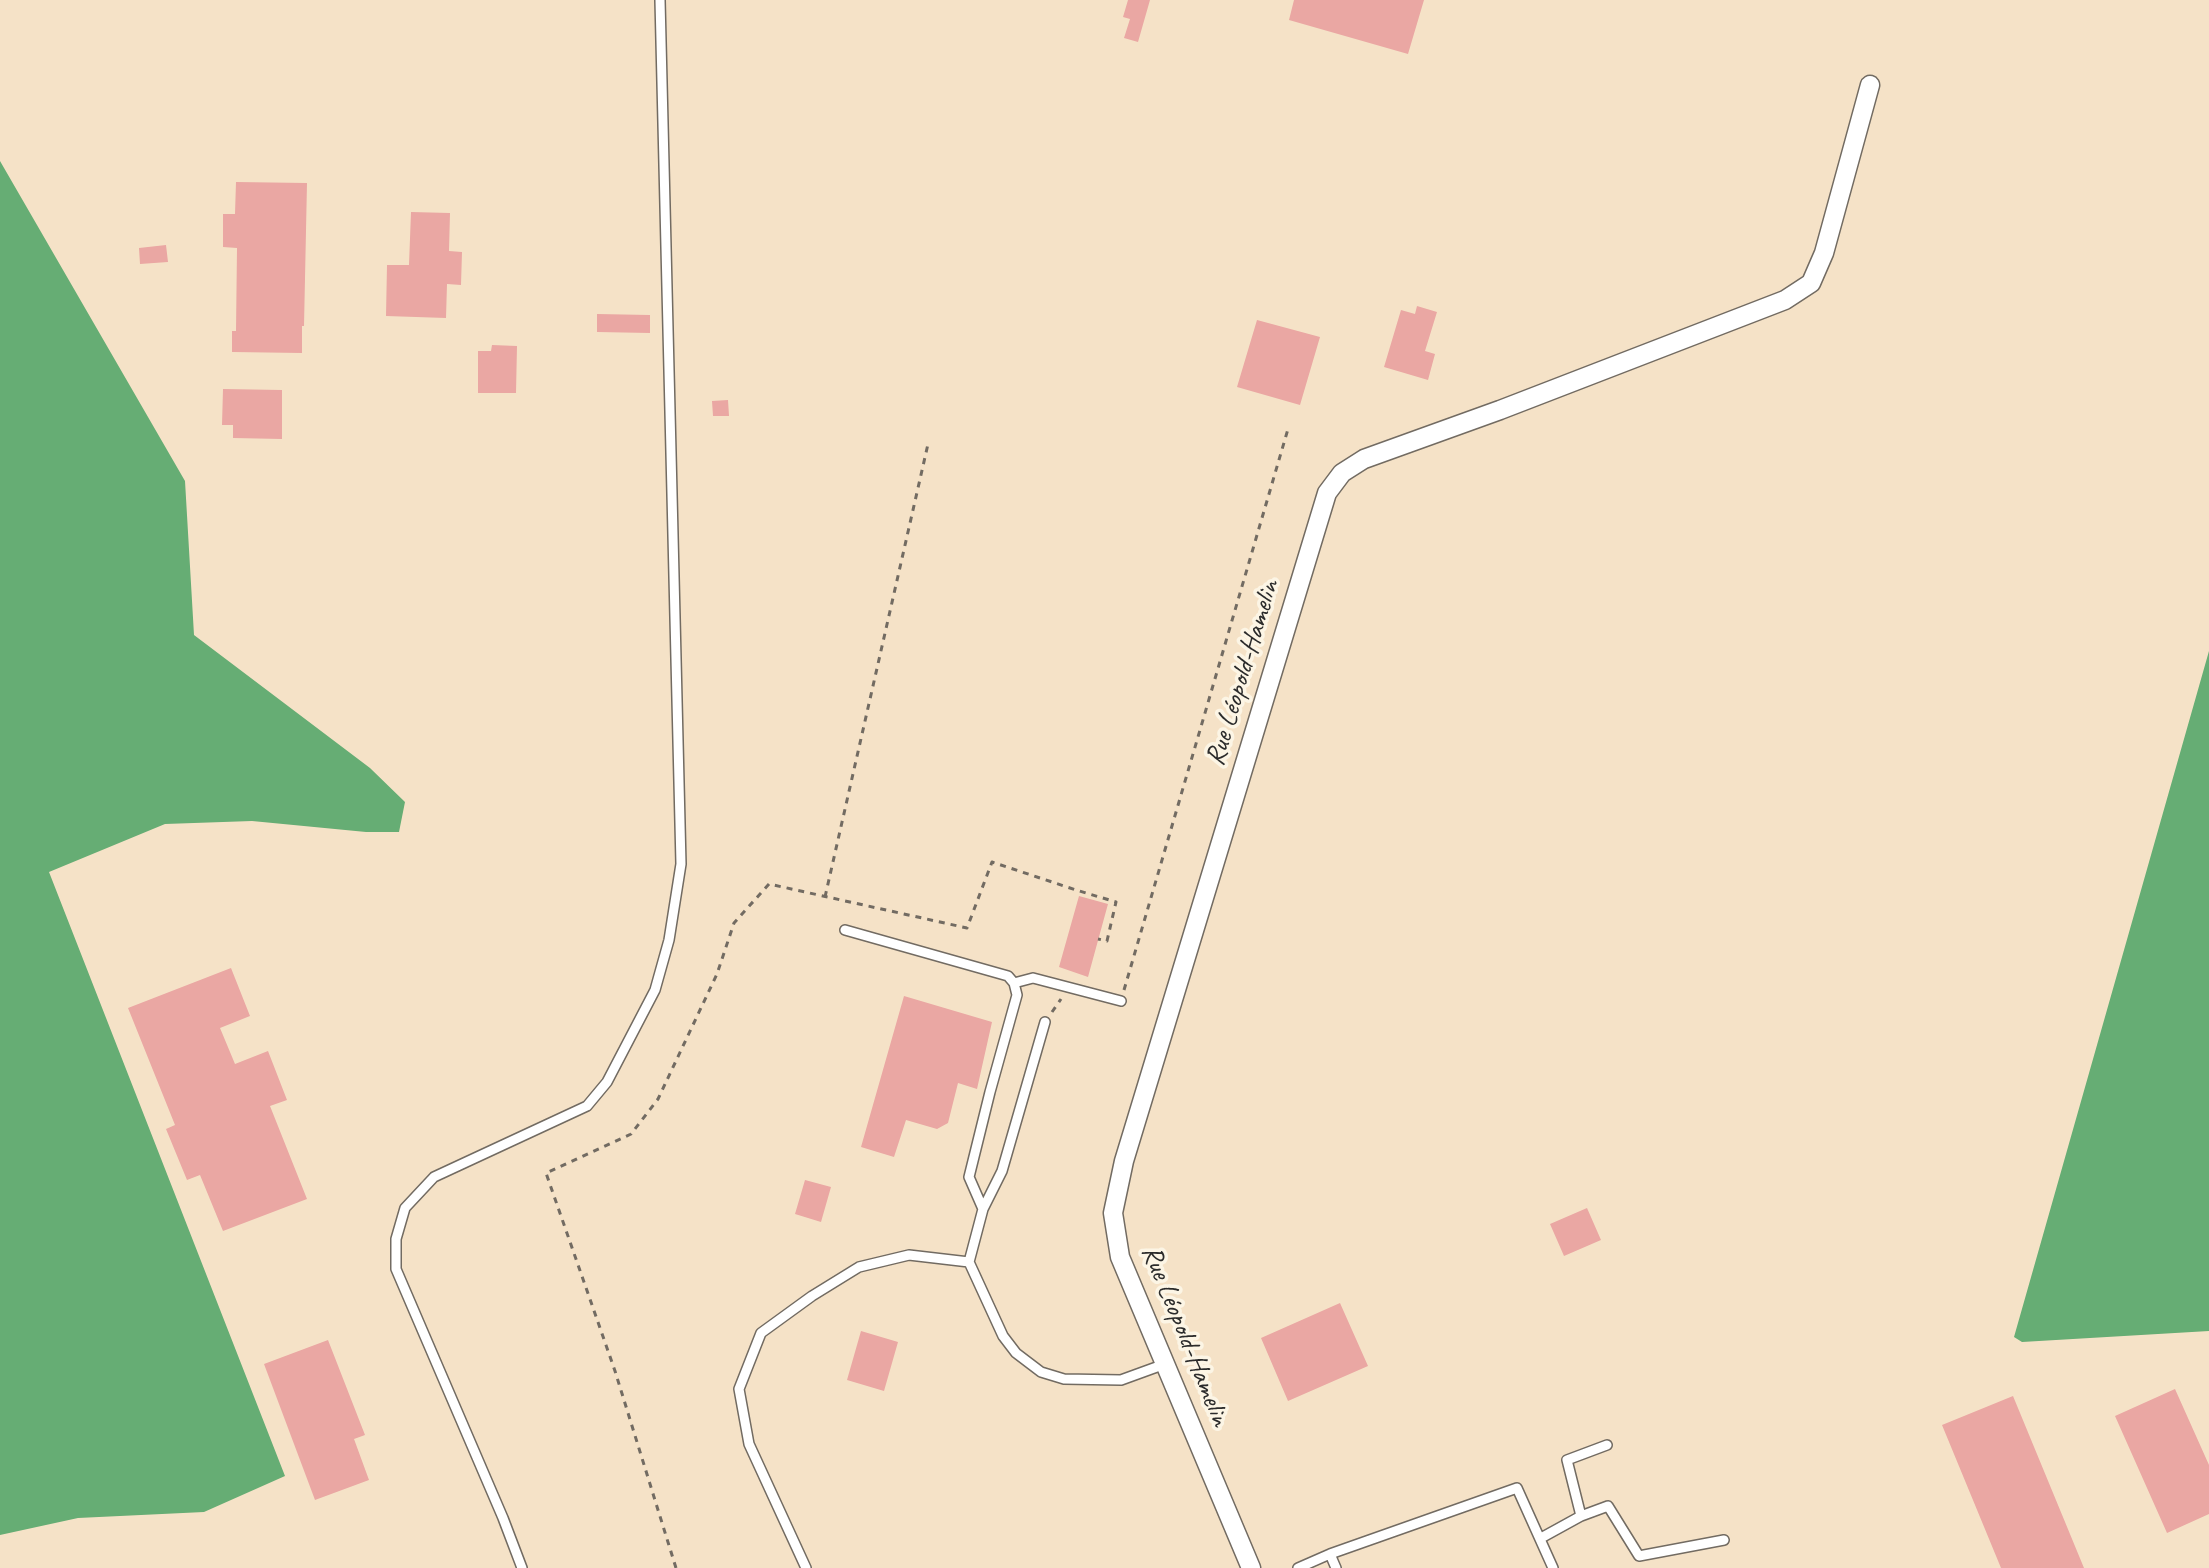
<!DOCTYPE html>
<html>
<head>
<meta charset="utf-8">
<style>
	body { margin:0 }
	canvas { display:block; background:#f5e2c7 }
</style>
</head>
<body>
<canvas width="2209" height="1568"></canvas>
<script>
const ctx = document.querySelector('canvas').getContext('2d');
ctx.lineJoin = 'round';
function fillPath(path, color) { ctx.fillStyle = color; ctx.fill(path, 'evenodd'); }
const toPath = rows => new Path2D(rows.map(r => 'M' + r).join(''));
function trace(path, color, width, dash) { ctx.strokeStyle = color; ctx.lineWidth = width; ctx.lineCap = dash ? 'butt' : 'round'; ctx.setLineDash(dash || []); ctx.stroke(path); }
function label(font, color, halo, rows, align = 'center') {
  ctx.font = font + ' Caveat,sans-serif'; ctx.lineWidth = 7; ctx.setLineDash([]); ctx.textBaseline = 'middle'; ctx.strokeStyle = halo; ctx.fillStyle = color; for (const [text, x, y, turn = 0] of rows) {
    ctx.save(); ctx.translate(x, y); ctx.rotate((+turn || 0) * Math.PI / 180); ctx.textAlign = isNaN(turn) ? turn : align; if (halo) ctx.strokeText(text, 0, 0); ctx.fillText(text, 0, 0); ctx.restore();
  }
}
fillPath(toPath([
	[0,161,185,481,194,635,370,768,405,802,399,832,366,832,252,821,165,824,49,872,285,1476,204,1512,78,1518,0,1535],
	[2209,651,2209,1331,2022,1342,2014,1337]
]), '#66ad74');
fillPath(toPath([
	[1128,0,1150,0,1138,42,1124,38,1130,19,1123,17],
	[1294,0,1424,0,1408,54,1289,20],
	[236,182,307,183,304,326,302,326,302,353,232,352,232,331,236,331,237,248,223,247,223,214,235,214],
	[411,212,450,213,449,251,462,252,461,285,447,284,446,318,386,316,387,265,409,265],
	[166,245,168,262,140,264,139,248],
	[1417,306,1437,312,1425,351,1435,354,1428,380,1384,367,1401,310,1415,314],
	[597,314,650,315,650,333,597,332],
	[1257,320,1320,337,1300,405,1237,387],
	[492,345,517,346,516,393,478,393,478,351,491,351],
	[223,389,282,390,282,439,233,438,233,425,222,425],
	[728,400,729,416,713,416,712,401],
	[1079,896,1108,904,1088,977,1059,967],
	[231,968,250,1016,220,1028,235,1064,268,1051,287,1100,270,1106,307,1199,223,1231,200,1175,187,1180,166,1129,175,1125,128,1008],
	[904,996,992,1022,977,1089,958,1083,948,1123,937,1129,906,1120,894,1157,861,1147],
	[805,1180,831,1187,821,1222,795,1214],
	[1587,1208,1601,1240,1564,1256,1550,1224],
	[1340,1303,1368,1366,1288,1401,1261,1338],
	[861,1331,898,1342,884,1391,847,1380],
	[328,1340,365,1435,354,1439,369,1480,315,1500,264,1364],
	[2175,1389,2209,1465,2209,1514,2167,1533,2115,1416],
	[2013,1396,2084,1568,2001,1568,1942,1425]
]), '#eaa7a3');
const service = toPath([
	[845,930,1008,976,1014,983,1017,995,990,1092,969,1177,983,1209],
	[1014,983,1033,978,1121,1001],
	[969,1262,1003,1336,1016,1353,1041,1372,1064,1379,1121,1380,1165,1364],
	[1581,1516,1567,1460,1607,1445],
	[1541,1538,1581,1516,1608,1506,1639,1556,1724,1540],
	[1330,1554,1517,1488,1553,1568],
	[522,1568,503,1518,396,1269,396,1239,405,1208,434,1177,587,1106,607,1082,655,990,669,940,681,864,660,0],
	[806,1568,749,1444,739,1389,761,1333,812,1296,859,1267,909,1255,969,1262,983,1209,1002,1171,1045,1022],
	[1298,1568,1330,1554,1336,1568]
]);
const minor = toPath([
	[1251,1568,1120,1257,1113,1213,1124,1161,1327,493,1342,473,1364,459,1500,410,1785,300,1811,283,1824,253,1870,85]
]);
trace(service, '#726b62', 12);
trace(minor, '#726b62', 21);
trace(toPath([
	[825,897,928,444],
	[1124,990,1288,429],
	[1052,1012,1061,999],
	[676,1568,615,1371,546,1173,631,1134,658,1099,717,974,734,923,769,884,967,928,992,862,1076,890,1116,902,1107,941,1098,939]
]), '#726b62', 3, [6, 6]);
trace(service, '#fff', 9);
trace(minor, '#fff', 18);
label('28px', '#2b2b2b', '#fcf5e5', [
	["Rue Léopold-Hamelin",1243,673,-73],
	["Rue Léopold-Hamelin",1185,1336,68]
]);
</script>
</body>
</html>
